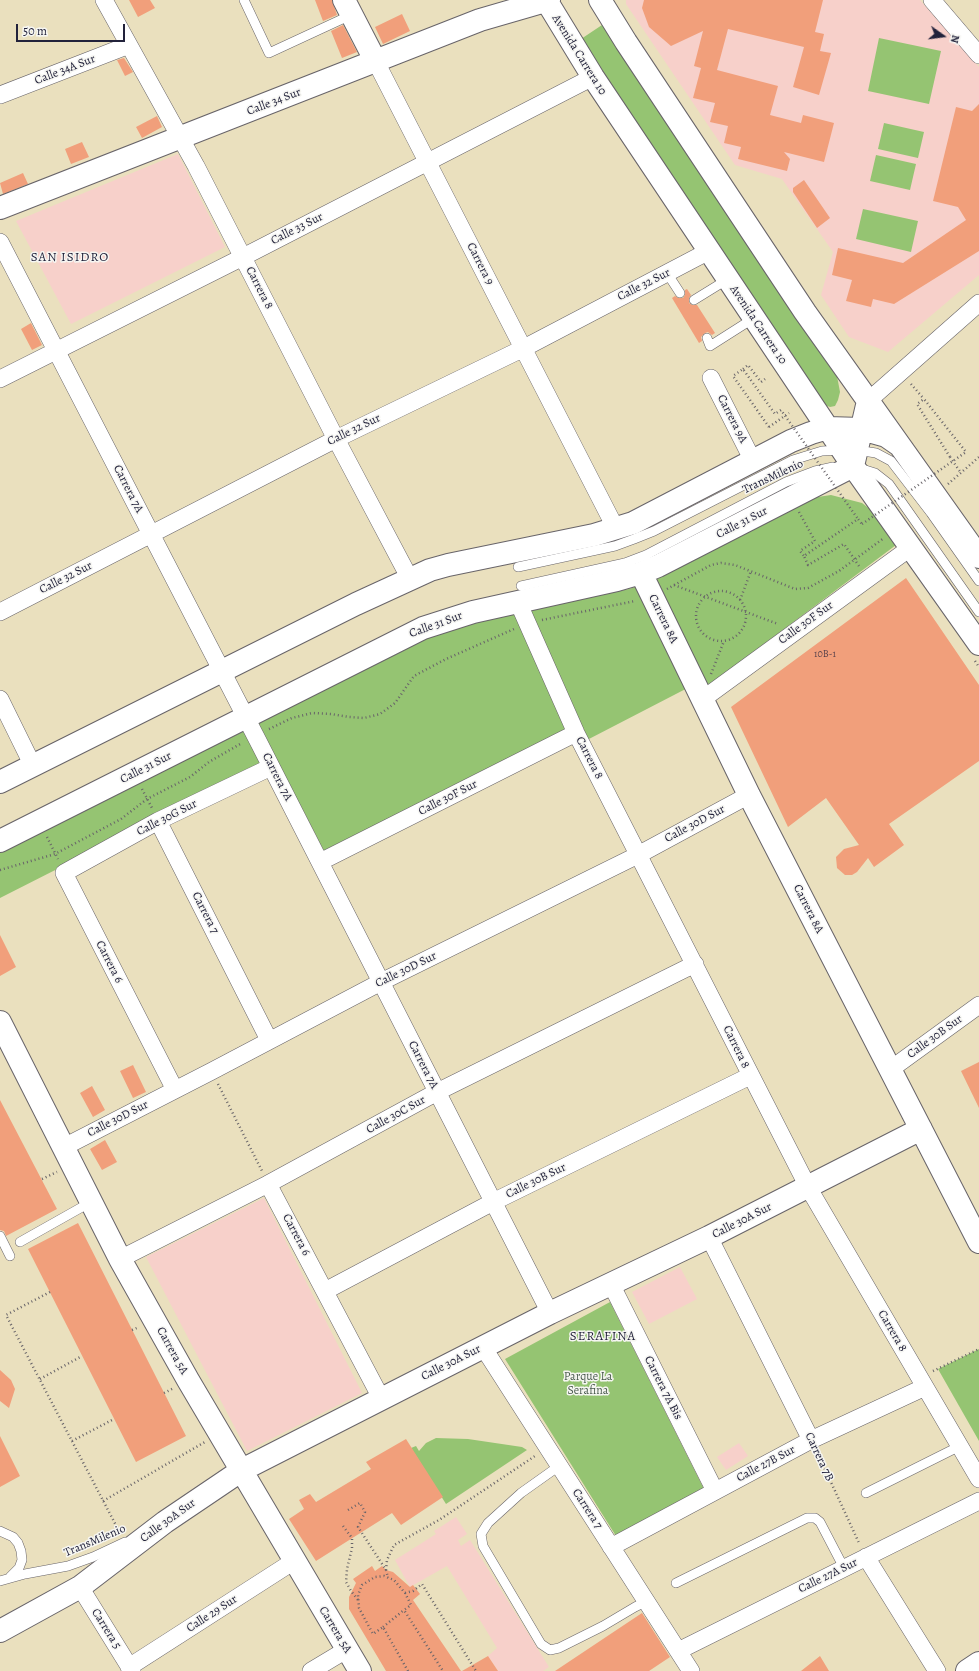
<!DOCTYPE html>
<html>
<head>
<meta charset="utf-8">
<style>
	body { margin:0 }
	#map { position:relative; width:979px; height:1671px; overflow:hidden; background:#eae0be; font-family:Alegreya,serif }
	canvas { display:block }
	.north { position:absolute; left:923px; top:16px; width:40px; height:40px; -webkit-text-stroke:3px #f6f6f2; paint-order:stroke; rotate:104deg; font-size:11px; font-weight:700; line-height:16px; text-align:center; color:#22223b }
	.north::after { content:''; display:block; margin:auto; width:14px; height:18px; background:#22223b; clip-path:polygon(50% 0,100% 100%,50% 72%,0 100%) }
	.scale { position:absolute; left:16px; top:24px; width:109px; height:18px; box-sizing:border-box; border:2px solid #22223b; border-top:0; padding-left:5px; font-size:12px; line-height:14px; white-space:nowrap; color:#22223b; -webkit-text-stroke:3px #f6f6f2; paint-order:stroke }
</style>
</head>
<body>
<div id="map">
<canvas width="979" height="1671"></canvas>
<div class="north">N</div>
<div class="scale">50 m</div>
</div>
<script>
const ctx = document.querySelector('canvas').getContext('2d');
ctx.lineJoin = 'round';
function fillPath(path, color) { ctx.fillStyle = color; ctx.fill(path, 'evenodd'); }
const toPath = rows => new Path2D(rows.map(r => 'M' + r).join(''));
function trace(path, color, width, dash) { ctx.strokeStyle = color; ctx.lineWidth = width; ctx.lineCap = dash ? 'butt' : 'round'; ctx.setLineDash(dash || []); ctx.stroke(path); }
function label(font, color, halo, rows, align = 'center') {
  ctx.font = font + ' Alegreya,serif'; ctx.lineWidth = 3; ctx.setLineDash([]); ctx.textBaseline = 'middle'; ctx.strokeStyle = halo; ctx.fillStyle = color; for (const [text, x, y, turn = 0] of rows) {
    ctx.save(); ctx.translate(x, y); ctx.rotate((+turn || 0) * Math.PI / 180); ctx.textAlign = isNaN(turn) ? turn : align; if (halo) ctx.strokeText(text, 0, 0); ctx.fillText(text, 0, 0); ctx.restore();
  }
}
fillPath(toPath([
	[626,0,920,0,979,67,979,275,888,352,849,337,821,295,833,252,782,179,735,165,626,4],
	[178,154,225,247,71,324,16,221],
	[264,1198,362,1393,247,1451,146,1257],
	[680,1267,697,1299,649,1324,632,1292],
	[739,1443,748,1456,726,1470,717,1457],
	[456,1517,467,1534,458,1540,461,1546,470,1540,549,1667,543,1671,498,1671,488,1656,497,1648,447,1566,410,1587,407,1582,395,1560,436,1534,434,1531]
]), '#f7d0ca');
fillPath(toPath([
	[602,25,837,376,840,392,838,400,835,406,830,407,825,405,581,39],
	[879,38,941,51,929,104,868,91],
	[884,123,924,132,918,158,878,149],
	[876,155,916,164,910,190,870,181],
	[863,209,918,221,911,252,856,239],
	[831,495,862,503,871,510,896,545,707,687,703,680,587,740,580,726,326,855,276,758,0,898,0,851,236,735,425,638,499,615,629,589,653,581,811,498],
	[610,1302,704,1489,616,1536,505,1359],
	[979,1349,979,1441,938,1369],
	[436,1438,468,1439,522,1447,527,1450,446,1504,411,1448,416,1446,419,1451,426,1443]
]), '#95c472');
fillPath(toPath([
	[129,0,150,0,155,8,138,17],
	[315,0,332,0,337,15,323,21],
	[644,0,823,0,815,32,824,34,820,51,831,53,819,95,793,87,804,47,728,29,717,70,778,86,770,115,801,123,803,115,834,123,824,162,784,152,790,159,787,171,738,159,741,147,724,143,728,126,710,122,715,103,693,98,701,68,694,66,703,31,671,46,649,27,642,8],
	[402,14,410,31,383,44,375,27],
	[343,25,357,52,342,58,331,31],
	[124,58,133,72,125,76,117,60],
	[979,104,979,251,894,304,873,299,871,307,846,301,852,280,832,275,838,248,903,263,966,220,958,207,933,201,956,107,972,111],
	[157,116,162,127,142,138,136,127],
	[82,142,89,157,71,164,65,149],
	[23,173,28,184,3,194,0,183],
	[804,180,830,218,817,228,793,192,793,188],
	[687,289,691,295,689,298,689,303,692,305,697,305,715,333,712,335,708,332,705,333,701,337,702,341,699,343,672,298,675,296,678,298,683,298,685,295,685,290],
	[31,323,42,345,32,350,21,329],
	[906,578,979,685,979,761,889,824,904,845,874,867,868,858,857,872,852,875,845,875,837,868,836,857,844,849,859,845,826,798,788,827,731,707],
	[0,935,16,967,0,976],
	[979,1062,979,1108,961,1071],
	[133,1065,146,1092,133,1098,120,1071],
	[92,1086,105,1110,93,1117,80,1093],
	[0,1100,57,1209,6,1236,4,1231,0,1230],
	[105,1140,117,1162,102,1170,90,1149],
	[78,1223,186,1436,136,1462,28,1249],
	[0,1370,11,1380,15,1389,9,1408,0,1401],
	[0,1436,20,1476,0,1487],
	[406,1439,443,1497,401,1525,392,1513,316,1561,289,1519,304,1509,299,1500,310,1494,316,1502,371,1469,366,1462],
	[372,1566,375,1571,382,1566,386,1570,393,1572,410,1587,413,1585,420,1594,413,1600,461,1671,386,1671,349,1609,349,1597,356,1583,353,1579],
	[642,1613,670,1657,649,1671,555,1671],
	[488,1656,498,1671,462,1671],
	[820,1656,829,1671,801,1671]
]), '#f19f7b');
const lane = toPath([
	[244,0,269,53,351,15],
	[667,273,680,293],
	[694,300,728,279],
	[707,338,710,346,754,318],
	[856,450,876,453,891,461,931,513,979,581],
	[859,468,875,473,889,484,979,612],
	[518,567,615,546,634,539,654,531,793,460,822,451,841,450],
	[521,586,625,563,646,555,786,482,815,471,833,467],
	[0,1236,10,1256],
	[20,1242,91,1202],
	[559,1466,521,1493,488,1523,481,1534,483,1546,541,1644,550,1650,559,1648,603,1626,635,1607,645,1602],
	[866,1493,960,1446],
	[0,1531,13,1537,18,1543,21,1551,22,1560,19,1568,10,1577],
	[0,1581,25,1574,68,1566,93,1557,125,1542],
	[676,1583,807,1518,815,1518,820,1522,844,1568]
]);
const street = toPath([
	[104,0,196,166,336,439,410,579],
	[932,0,979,55],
	[376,62,616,529],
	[0,95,129,45],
	[0,242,257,739,550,1313],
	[711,378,753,461],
	[0,379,243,257,593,77],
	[868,401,979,303],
	[518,602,576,733,808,1187,979,1479],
	[0,612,336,439,524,348,709,251],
	[0,699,33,766],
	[703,699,910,548],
	[158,821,269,1040],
	[320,862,576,733],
	[891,1069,979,1005],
	[175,1090,64,873,158,821,271,767],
	[64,1147,212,1071,381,982,638,855,749,795],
	[268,1184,381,1398],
	[709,1237,811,1440],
	[120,1259,268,1184,437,1092,695,964],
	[611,1284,715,1491],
	[325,1291,493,1202,750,1076],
	[483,1347,691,1671],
	[611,1547,811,1440,925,1387],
	[866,1557,937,1671],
	[80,1587,132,1671],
	[678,1651,979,1501],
	[129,1667,294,1561],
	[311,1671,346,1650]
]);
const secondary = toPath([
	[344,0,376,62],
	[546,0,593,77,853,466,979,644],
	[600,0,626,42,805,312,979,557],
	[0,208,480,20,549,0],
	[641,573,749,795,979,1242],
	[0,782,356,604,430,570,448,565,594,535,633,523,791,441,811,433,828,428,861,429,886,436,899,445],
	[0,841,423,628,473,612,617,580,641,573,658,566,853,466,868,401],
	[0,1022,120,1259,188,1380,360,1671],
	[0,1631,80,1587,165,1522,242,1470,550,1313,709,1237,921,1129],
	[967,1671,979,1663]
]);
trace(lane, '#686469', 10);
trace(street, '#686469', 18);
trace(secondary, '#686469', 24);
trace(toPath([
	[743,369,748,365,761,382,765,379],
	[911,384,924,399],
	[769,427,789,413],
	[950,457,961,473],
	[948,484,979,457],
	[799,512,815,541,800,551,804,556],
	[859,566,844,544,808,565,804,556,858,519,862,524],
	[674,585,778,624],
	[667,589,711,565,721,563,735,565,795,589,808,588,839,571,884,538],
	'696 616a25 25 0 1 1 50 0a25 25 0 1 1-50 0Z',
	[740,600,751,571],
	[542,620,635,601],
	[975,661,979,667],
	[711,674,724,641],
	[269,729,292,718,312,713,331,714,349,717,364,718,380,714,395,703,414,676,446,659,514,629],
	[142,789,152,808],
	[47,837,58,859],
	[0,870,55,854,121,819,147,799,190,777,209,762,242,743],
	[218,1084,262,1171],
	[42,1179,57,1172],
	[50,1292,6,1315,120,1533],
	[132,1330,139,1327],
	[933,1371,979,1349],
	[40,1379,82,1356],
	[164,1393,174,1388],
	[72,1441,114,1419],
	[818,1454,859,1543],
	[103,1501,205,1442],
	[348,1510,360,1503,365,1512,358,1527,386,1570,388,1578],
	[343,1526,352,1538,352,1548,347,1569,346,1582,351,1591,358,1600],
	[386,1570,387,1560,394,1545,439,1520,535,1456],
	[405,1593,413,1591,422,1584,476,1671],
	[383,1627,404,1610],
	[408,1671,383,1627,373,1634,359,1608,358,1595,362,1585,375,1577,384,1576,394,1580,405,1593,411,1605,404,1610,443,1671]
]), '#686469', 2.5, [1, 3]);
trace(lane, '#fff', 9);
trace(street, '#fff', 17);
trace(secondary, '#fff', 22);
trace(toPath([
	[769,427,733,376,743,369,775,414,781,410,858,519],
	[862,524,966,452,924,399,917,404,950,457]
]), '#686469', 2.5, [1, 3]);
label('10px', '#56414b', null, [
	["10B-1",825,655]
]);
label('12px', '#22223b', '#f6f6f2', [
	["Avenida Carrera 10",579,55,58],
	["Calle 34A Sur",65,70,-21],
	["Calle 34 Sur",274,102,-21],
	["Calle 33 Sur",297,229,-27],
	["Carrera 9",480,264,63],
	["Calle 32 Sur",644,285,-27],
	["Carrera 8",259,288,63],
	["Avenida Carrera 10",758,325,56],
	["Carrera 9A",732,419,63],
	["Calle 32 Sur",354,430,-26],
	["TransMilenio",773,477,-25],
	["Carrera 7A",128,489,63],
	["Calle 31 Sur",742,523,-27],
	["Calle 32 Sur",66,578,-27],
	["Carrera 8A",663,619,64],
	["Calle 30F Sur",806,623,-36],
	["Calle 31 Sur",436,625,-20],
	["Carrera 8",589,758,63],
	["Calle 31 Sur",146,768,-27],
	["Carrera 7A",277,777,63],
	["Calle 30F Sur",448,798,-27],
	["Calle 30G Sur",167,818,-27],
	["Calle 30D Sur",695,824,-28],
	["Carrera 8A",808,909,63],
	["Carrera 7",205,913,63],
	["Carrera 6",109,962,63],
	["Calle 30D Sur",406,970,-26],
	["Calle 30B Sur",935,1037,-36],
	["Carrera 8",736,1047,64],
	["Carrera 7A",423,1065,63],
	["Calle 30C Sur",396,1115,-29],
	["Calle 30D Sur",118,1119,-27],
	["Calle 30B Sur",536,1181,-26],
	["Calle 30A Sur",742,1221,-27],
	["Carrera 6",296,1235,62],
	["Carrera 8",892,1331,60],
	["Carrera 5A",172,1351,61],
	["Calle 30A Sur",451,1363,-27],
	["Carrera 7A Bis",663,1388,63],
	["Carrera 7B",819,1457,65],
	["Calle 27B Sur",766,1464,-28],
	["Carrera 7",587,1509,57],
	["Calle 30A Sur",168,1521,-36],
	["TransMilenio",95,1541,-23],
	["Calle 27A Sur",828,1576,-26],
	["Calle 29 Sur",212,1614,-33],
	["Carrera 5",106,1629,58],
	["Carrera 5A",335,1630,59]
]);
label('12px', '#4a5b4e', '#f6f6f2', [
	["Parque La",588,1377],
	["Serafina",588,1391]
]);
ctx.letterSpacing = '1px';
label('13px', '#22223b', '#f6f6f2', [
	["SAN ISIDRO",70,258],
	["SERAFINA",603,1337]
]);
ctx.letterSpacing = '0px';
</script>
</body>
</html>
